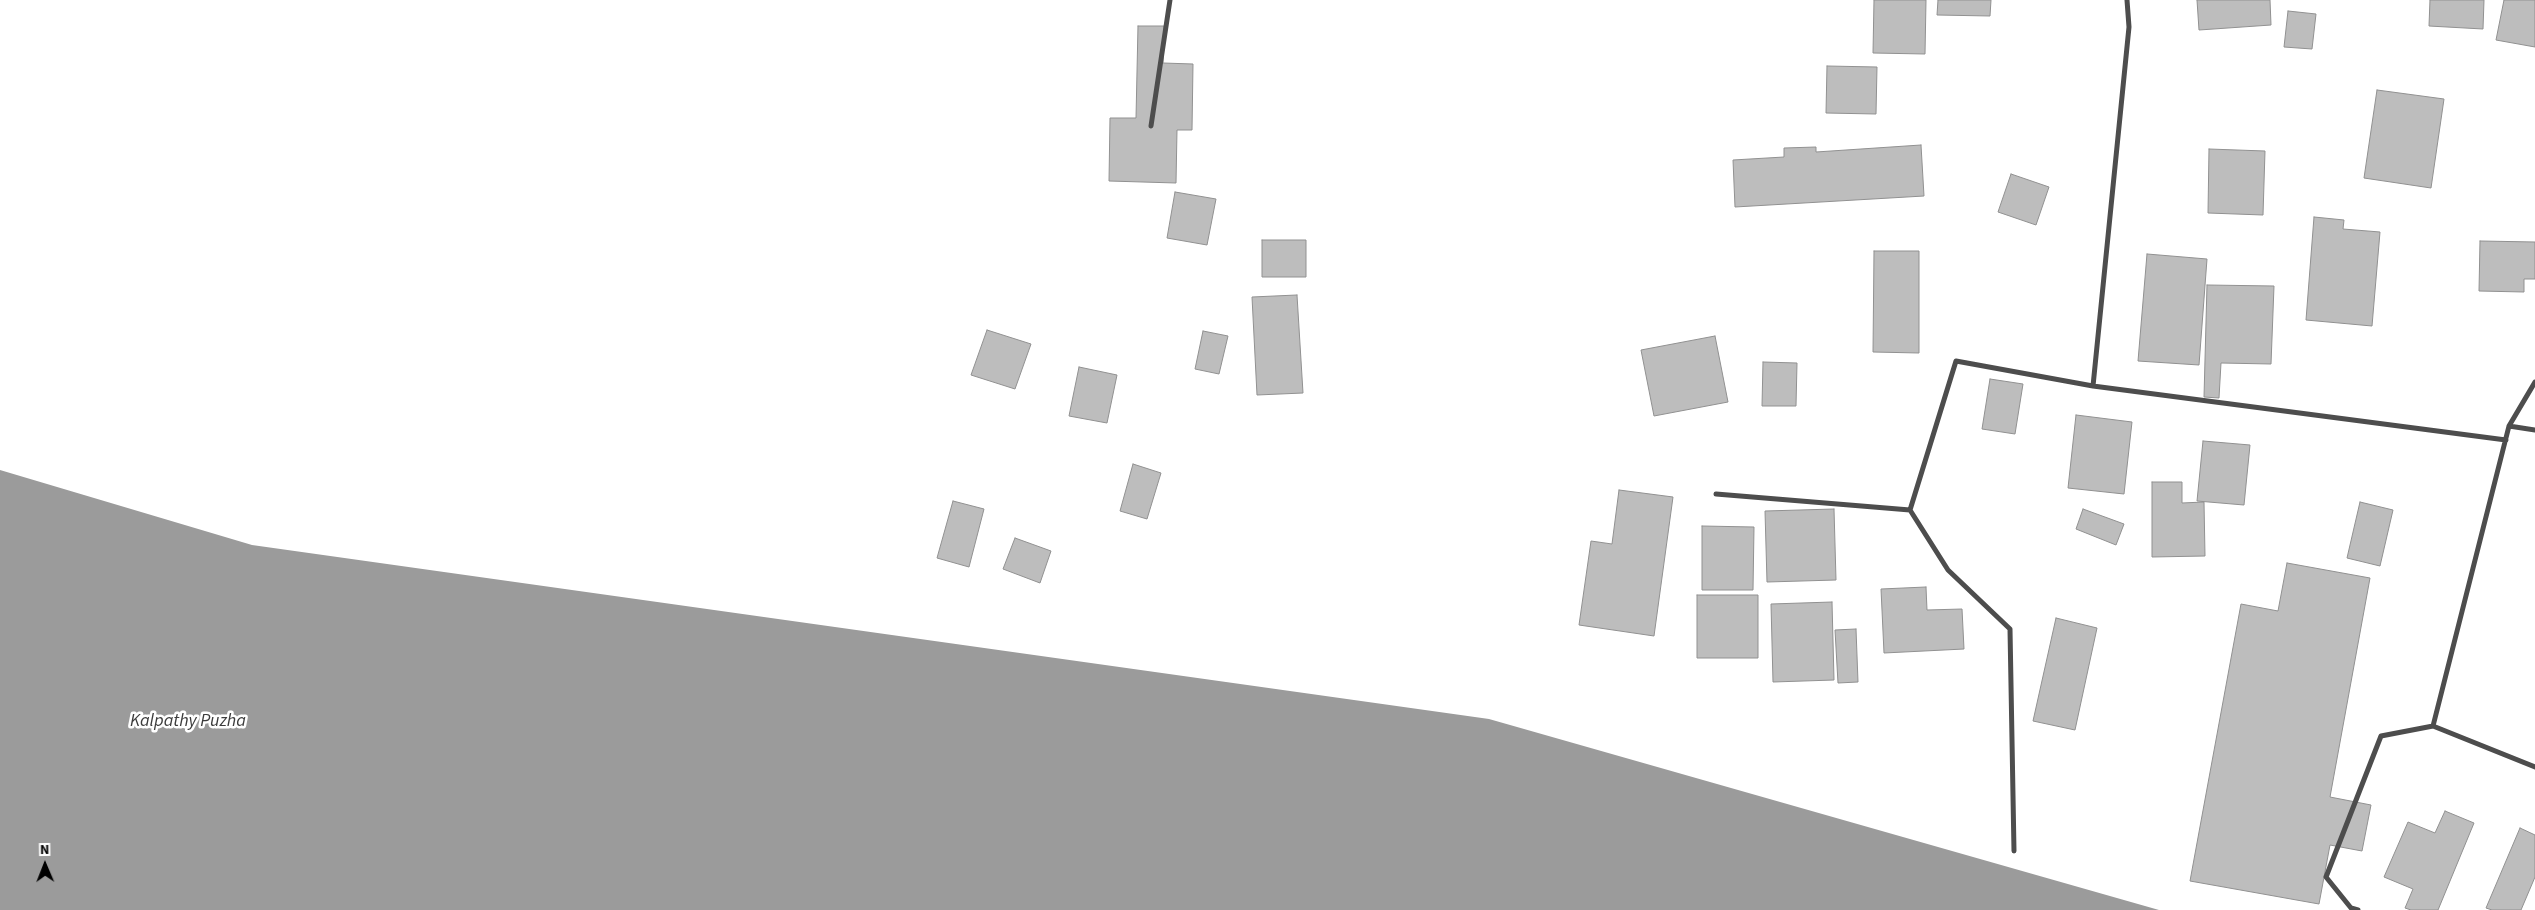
<!DOCTYPE html>
<html>
<head>
<meta charset="utf-8">
<style>
	body { margin:0 }
	#map { position:relative; width:2535px; height:910px; overflow:hidden; background:#fff; font-family:"Source Sans 3",sans-serif }
	canvas { display:block }
	.north { position:absolute; left:20px; top:840px; width:50px; height:50px; -webkit-text-stroke:4px #fff; paint-order:stroke; rotate:359deg; font-size:14px; font-weight:700; line-height:20px; text-align:center; color:#000 }
	.north::after { content:''; display:block; margin:auto; width:18px; height:22px; background:#000; clip-path:polygon(50% 0,100% 100%,50% 72%,0 100%) }
</style>
</head>
<body>
<div id="map">
<canvas width="2535" height="910"></canvas>
<div class="north">N</div>
</div>
<script>
const ctx = document.querySelector('canvas').getContext('2d');
ctx.lineJoin = 'round';
function fillPath(path, color) { ctx.fillStyle = color; ctx.fill(path, 'evenodd'); }
const toPath = rows => new Path2D(rows.map(r => 'M' + r).join(''));
function trace(path, color, width, dash) { ctx.strokeStyle = color; ctx.lineWidth = width; ctx.lineCap = dash ? 'butt' : 'round'; ctx.setLineDash(dash || []); ctx.stroke(path); }
function label(font, color, halo, rows, align = 'center') {
  ctx.font = font + ' "Source Sans 3",sans-serif'; ctx.lineWidth = 5; ctx.setLineDash([]); ctx.textBaseline = 'middle'; ctx.strokeStyle = halo; ctx.fillStyle = color; for (const [text, x, y, turn = 0] of rows) {
    ctx.save(); ctx.translate(x, y); ctx.rotate((+turn || 0) * Math.PI / 180); ctx.textAlign = isNaN(turn) ? turn : align; if (halo) ctx.strokeText(text, 0, 0); ctx.fillText(text, 0, 0); ctx.restore();
  }
}
fillPath(toPath([
	[0,470,252,545,1489,719,2159,910,0,910]
]), '#9b9b9b');
const building = toPath([
	[1874,0,1926,0,1925,54,1873,53,1874,0],
	[1938,0,1991,0,1990,16,1937,15,1938,0],
	[2197,0,2270,0,2271,25,2199,30,2197,0],
	[2430,0,2484,0,2483,29,2429,26,2430,0],
	[2504,0,2535,0,2535,47,2496,40,2504,0],
	[2288,11,2316,14,2312,49,2284,47,2288,11],
	[1138,26,1164,26,1163,63,1193,64,1192,130,1177,130,1176,183,1109,181,1110,118,1136,118,1138,26],
	[1827,66,1877,67,1876,114,1826,113,1827,66],
	[2377,90,2444,99,2431,188,2364,178,2377,90],
	[1921,145,1924,196,1735,207,1733,160,1784,157,1784,148,1816,147,1816,152,1921,145],
	[2209,149,2265,151,2263,215,2208,213,2209,149],
	[2011,174,2049,187,2036,225,1998,212,2011,174],
	[1175,192,1216,199,1207,245,1167,238,1175,192],
	[2314,217,2344,220,2343,229,2380,232,2372,326,2306,320,2314,217],
	[1262,240,1306,240,1306,277,1262,277,1262,240],
	[2480,241,2535,242,2535,279,2524,279,2524,292,2479,291,2480,241],
	[1874,251,1919,251,1919,353,1873,352,1874,251],
	[2147,254,2207,259,2199,365,2138,361,2147,254],
	[2207,285,2274,286,2271,364,2221,363,2219,398,2204,397,2207,285],
	[1297,295,1303,393,1257,395,1252,297,1297,295],
	[987,330,1031,344,1015,389,971,375,987,330],
	[1203,331,1228,336,1219,374,1195,369,1203,331],
	[1715,336,1728,402,1654,416,1641,350,1715,336],
	[1763,362,1797,363,1796,406,1762,406,1763,362],
	[1079,367,1117,375,1107,423,1069,416,1079,367],
	[1990,379,2023,384,2015,434,1982,429,1990,379],
	[2076,415,2132,422,2124,494,2068,488,2076,415],
	[2203,441,2250,445,2244,505,2197,501,2203,441],
	[1133,464,1161,473,1147,519,1120,511,1133,464],
	[2152,482,2182,482,2182,503,2204,502,2205,556,2152,557,2152,482],
	[1619,490,1673,497,1654,636,1579,625,1591,541,1612,544,1619,490],
	[953,501,984,509,969,567,937,558,953,501],
	[2360,502,2393,510,2380,566,2347,558,2360,502],
	[1834,509,1836,580,1767,582,1765,511,1834,509],
	[2083,509,2124,524,2116,545,2076,529,2083,509],
	[1702,526,1754,527,1753,590,1702,590,1702,526],
	[1015,538,1051,551,1040,583,1003,569,1015,538],
	[2287,563,2370,578,2330,797,2371,805,2362,851,2330,845,2319,904,2190,881,2241,604,2278,611,2287,563],
	[1926,587,1927,610,1962,609,1964,649,1884,653,1881,589,1926,587],
	[1697,595,1758,595,1758,658,1697,658,1697,595],
	[1832,602,1834,680,1773,682,1771,604,1832,602],
	[2056,618,2097,628,2075,730,2033,721,2056,618],
	[1856,629,1858,682,1838,683,1835,630,1856,629],
	[2445,811,2474,823,2438,910,2411,910,2405,908,2413,889,2384,877,2408,822,2435,833,2445,811],
	[2520,828,2535,835,2535,877,2521,910,2492,910,2486,908,2520,828]
]);
fillPath(building, '#bdbdbd');
trace(building, '#919191', 1);
trace(toPath([
	[2127,0,2129,27,2093,386,2506,440],
	[1151,126,1170,0],
	[2535,382,2509,426,2433,726,2535,767],
	[2509,426,2535,430],
	[1716,494,1910,510],
	[2014,851,2010,629,1948,570,1910,510,1956,361,2093,386],
	[2358,910,2351,908,2326,877,2381,736,2433,726]
]), '#4d4d4d', 5);
label('italic 18px', '#3c3c3c', '#fff', [
	["Kalpathy Puzha",188,722]
]);
</script>
</body>
</html>
